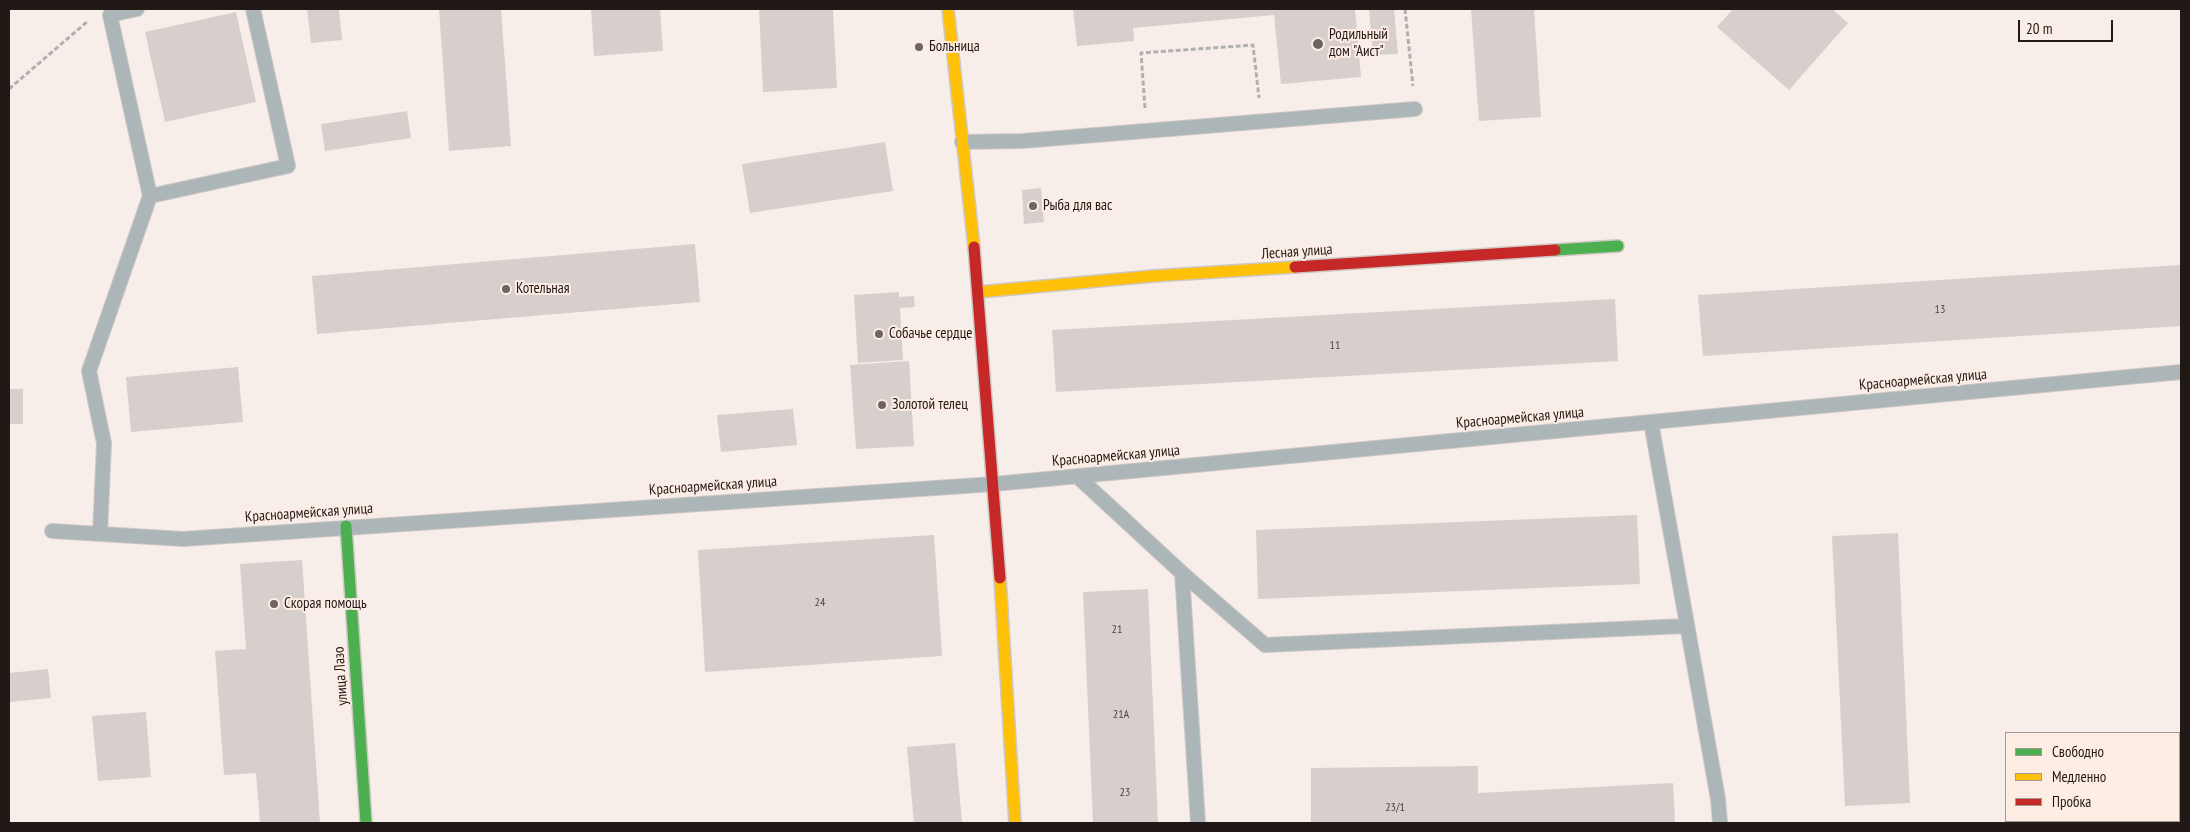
<!DOCTYPE html>
<html>
<head>
<meta charset="utf-8">
<style>
	body { margin:0 }
	#map { position:relative; width:2190px; height:832px; overflow:hidden; background:#f7eeea; font-family:"PT Sans Narrow",sans-serif }
	canvas { display:block }
	.frame { position:absolute; inset:0; border:10px solid #201915; pointer-events:none }
	.legend { position:absolute; left:2005px; top:732px; width:175px; height:90px; box-sizing:border-box; background:#fdede4; border:1px solid #a59891; margin:0; padding:6px 9px; list-style:none; font-size:15px; color:#201915 }
	.legend li { display:flex; align-items:center; gap:10px; height:25px }
	.legend b { width:25px; border:1px solid #a59891 }
	.scale { position:absolute; left:2018px; top:20px; width:95px; height:22px; box-sizing:border-box; border:2px solid #201915; border-top:0; padding-left:6px; font-size:15px; line-height:18px; white-space:nowrap; color:#201915; -webkit-text-stroke:4px #fdede4; paint-order:stroke }
</style>
</head>
<body>
<div id="map">
<canvas width="2190" height="832"></canvas>
<div class="frame"></div>
<ul class="legend">
<li><b style="height:6px;background:#4caf50"></b>Свободно</li>
<li><b style="height:6px;background:#ffc107"></b>Медленно</li>
<li><b style="height:6px;background:#c62828"></b>Пробка</li>
</ul>
<div class="scale">20 m</div>
</div>
<script>
const ctx = document.querySelector('canvas').getContext('2d');
ctx.lineJoin = 'round';
function fillPath(path, color) { ctx.fillStyle = color; ctx.fill(path, 'evenodd'); }
const toPath = rows => new Path2D(rows.map(r => 'M' + r).join(''));
function trace(path, color, width, dash) { ctx.strokeStyle = color; ctx.lineWidth = width; ctx.lineCap = dash ? 'butt' : 'round'; ctx.setLineDash(dash || []); ctx.stroke(path); }
function label(font, color, halo, rows, align = 'center') {
  ctx.font = font + ' "PT Sans Narrow",sans-serif'; ctx.lineWidth = 4; ctx.setLineDash([]); ctx.textBaseline = 'middle'; ctx.strokeStyle = halo; ctx.fillStyle = color; for (const [text, x, y, turn = 0] of rows) {
    ctx.save(); ctx.translate(x, y); ctx.rotate((+turn || 0) * Math.PI / 180); ctx.textAlign = isNaN(turn) ? turn : align; if (halo) ctx.strokeText(text, 0, 0); ctx.fillText(text, 0, 0); ctx.restore();
  }
}
fillPath(toPath([
	[307,9,339,9,342,40,311,43],
	[439,9,501,9,511,146,449,151],
	[591,9,660,9,663,51,594,56],
	[759,9,833,9,837,88,763,92],
	[1073,9,1355,9,1361,77,1281,84,1274,15,1133,28,1134,41,1077,46],
	[1369,9,1394,9,1398,54,1373,55],
	[1471,9,1534,9,1541,117,1479,121],
	[1733,9,1832,9,1848,23,1789,90,1717,27],
	[236,12,256,102,165,122,145,32],
	[407,111,411,138,325,151,321,124],
	[885,142,893,191,750,213,742,164],
	[1041,188,1044,222,1024,224,1022,190],
	[695,244,700,302,317,334,312,276],
	[2181,265,2181,326,1703,356,1698,295],
	[899,292,899,297,914,296,915,307,900,308,903,360,858,363,854,295],
	[1615,299,1618,361,1056,392,1052,330],
	[909,361,914,446,856,449,850,365],
	[238,367,243,422,131,432,126,377],
	[9,389,23,389,23,424,9,424],
	[793,409,797,445,721,452,717,415],
	[1637,515,1640,584,1258,599,1256,530],
	[1898,533,1910,803,1845,806,1832,536],
	[934,535,942,656,705,672,698,550],
	[302,560,320,823,260,823,256,773,224,775,215,651,246,649,240,564],
	[1148,589,1158,823,1093,823,1083,592],
	[48,669,51,698,9,702,9,673],
	[146,712,151,777,98,781,92,716],
	[955,743,962,823,914,823,907,747],
	[1478,766,1478,793,1673,783,1675,823,1311,823,1311,768]
]), '#d7cfcb');
const lane = toPath([
	[962,142,1022,141,1415,109],
	[150,196,288,166,253,9],
	[1651,422,1718,799,1720,823],
	[1077,476,1182,573,1198,823],
	[52,531,183,539,994,484,2181,372],
	[100,534,104,443,89,371,150,196,110,15,137,9],
	[1182,573,1265,645,1685,626]
]);
const fast = toPath([
	[1555,250,1618,246],
	[346,526,366,823]
]);
const slow = toPath([
	[948,9,974,247],
	[979,292,1153,276,1295,267],
	[1000,578,1015,823]
]);
const jam = toPath([
	[974,247,1000,578],
	[1295,267,1555,250]
]);
trace(lane, '#cfc8c4', 16);
trace(fast, '#cfc8c4', 14);
trace(slow, '#cfc8c4', 14);
trace(jam, '#cfc8c4', 14);
trace(toPath([
	[1405,9,1413,86],
	[9,89,88,21],
	[1145,108,1141,53,1253,45,1259,98]
]), '#aeb1b0', 3, [5, 2.5]);
trace(lane, '#acb5b7', 14);
trace(fast, '#4caf50', 11);
trace(slow, '#ffc107', 11);
trace(jam, '#c62828', 11);
for (const [x, y, r, color] of [
	[1318,44,6,"#6b6460"],
	[919,47,5,"#6b6460"],
	[1033,206,5,"#6b6460"],
	[506,289,5,"#6b6460"],
	[879,334,5,"#6b6460"],
	[882,405,5,"#6b6460"],
	[274,604,5,"#6b6460"]
]) { const dot = new Path2D(); dot.arc(x, y, r, 0, 2 * Math.PI); ctx.fillStyle = color; ctx.fill(dot); trace(dot, '#fdede4', 2); }
label('12px', '#4e4642', null, [
	["13",1940,310],
	["11",1335,346],
	["24",820,603],
	["21",1117,630],
	["21А",1121,715],
	["23",1125,793],
	["23/1",1395,808]
]);
label('15px', '#201915', '#fdede4', [
	["Родильный",1329,35],
	["дом \"Аист\"",1329,52],
	["Больница",929,47],
	["Рыба для вас",1043,206],
	["Котельная",516,289],
	["Собачье сердце",889,334],
	["Золотой телец",892,405],
	["Скорая помощь",284,604]
], 'left');
label('15px', '#201915', '#fdede4', [
	["Лесная улица",1297,252,-4],
	["Красноармейская улица",1923,380,-5],
	["Красноармейская улица",1520,418,-5],
	["Красноармейская улица",1116,456,-5],
	["Красноармейская улица",713,486,-4],
	["Красноармейская улица",309,513,-4],
	["улица Лазо",341,676,-94]
]);
</script>
</body>
</html>
